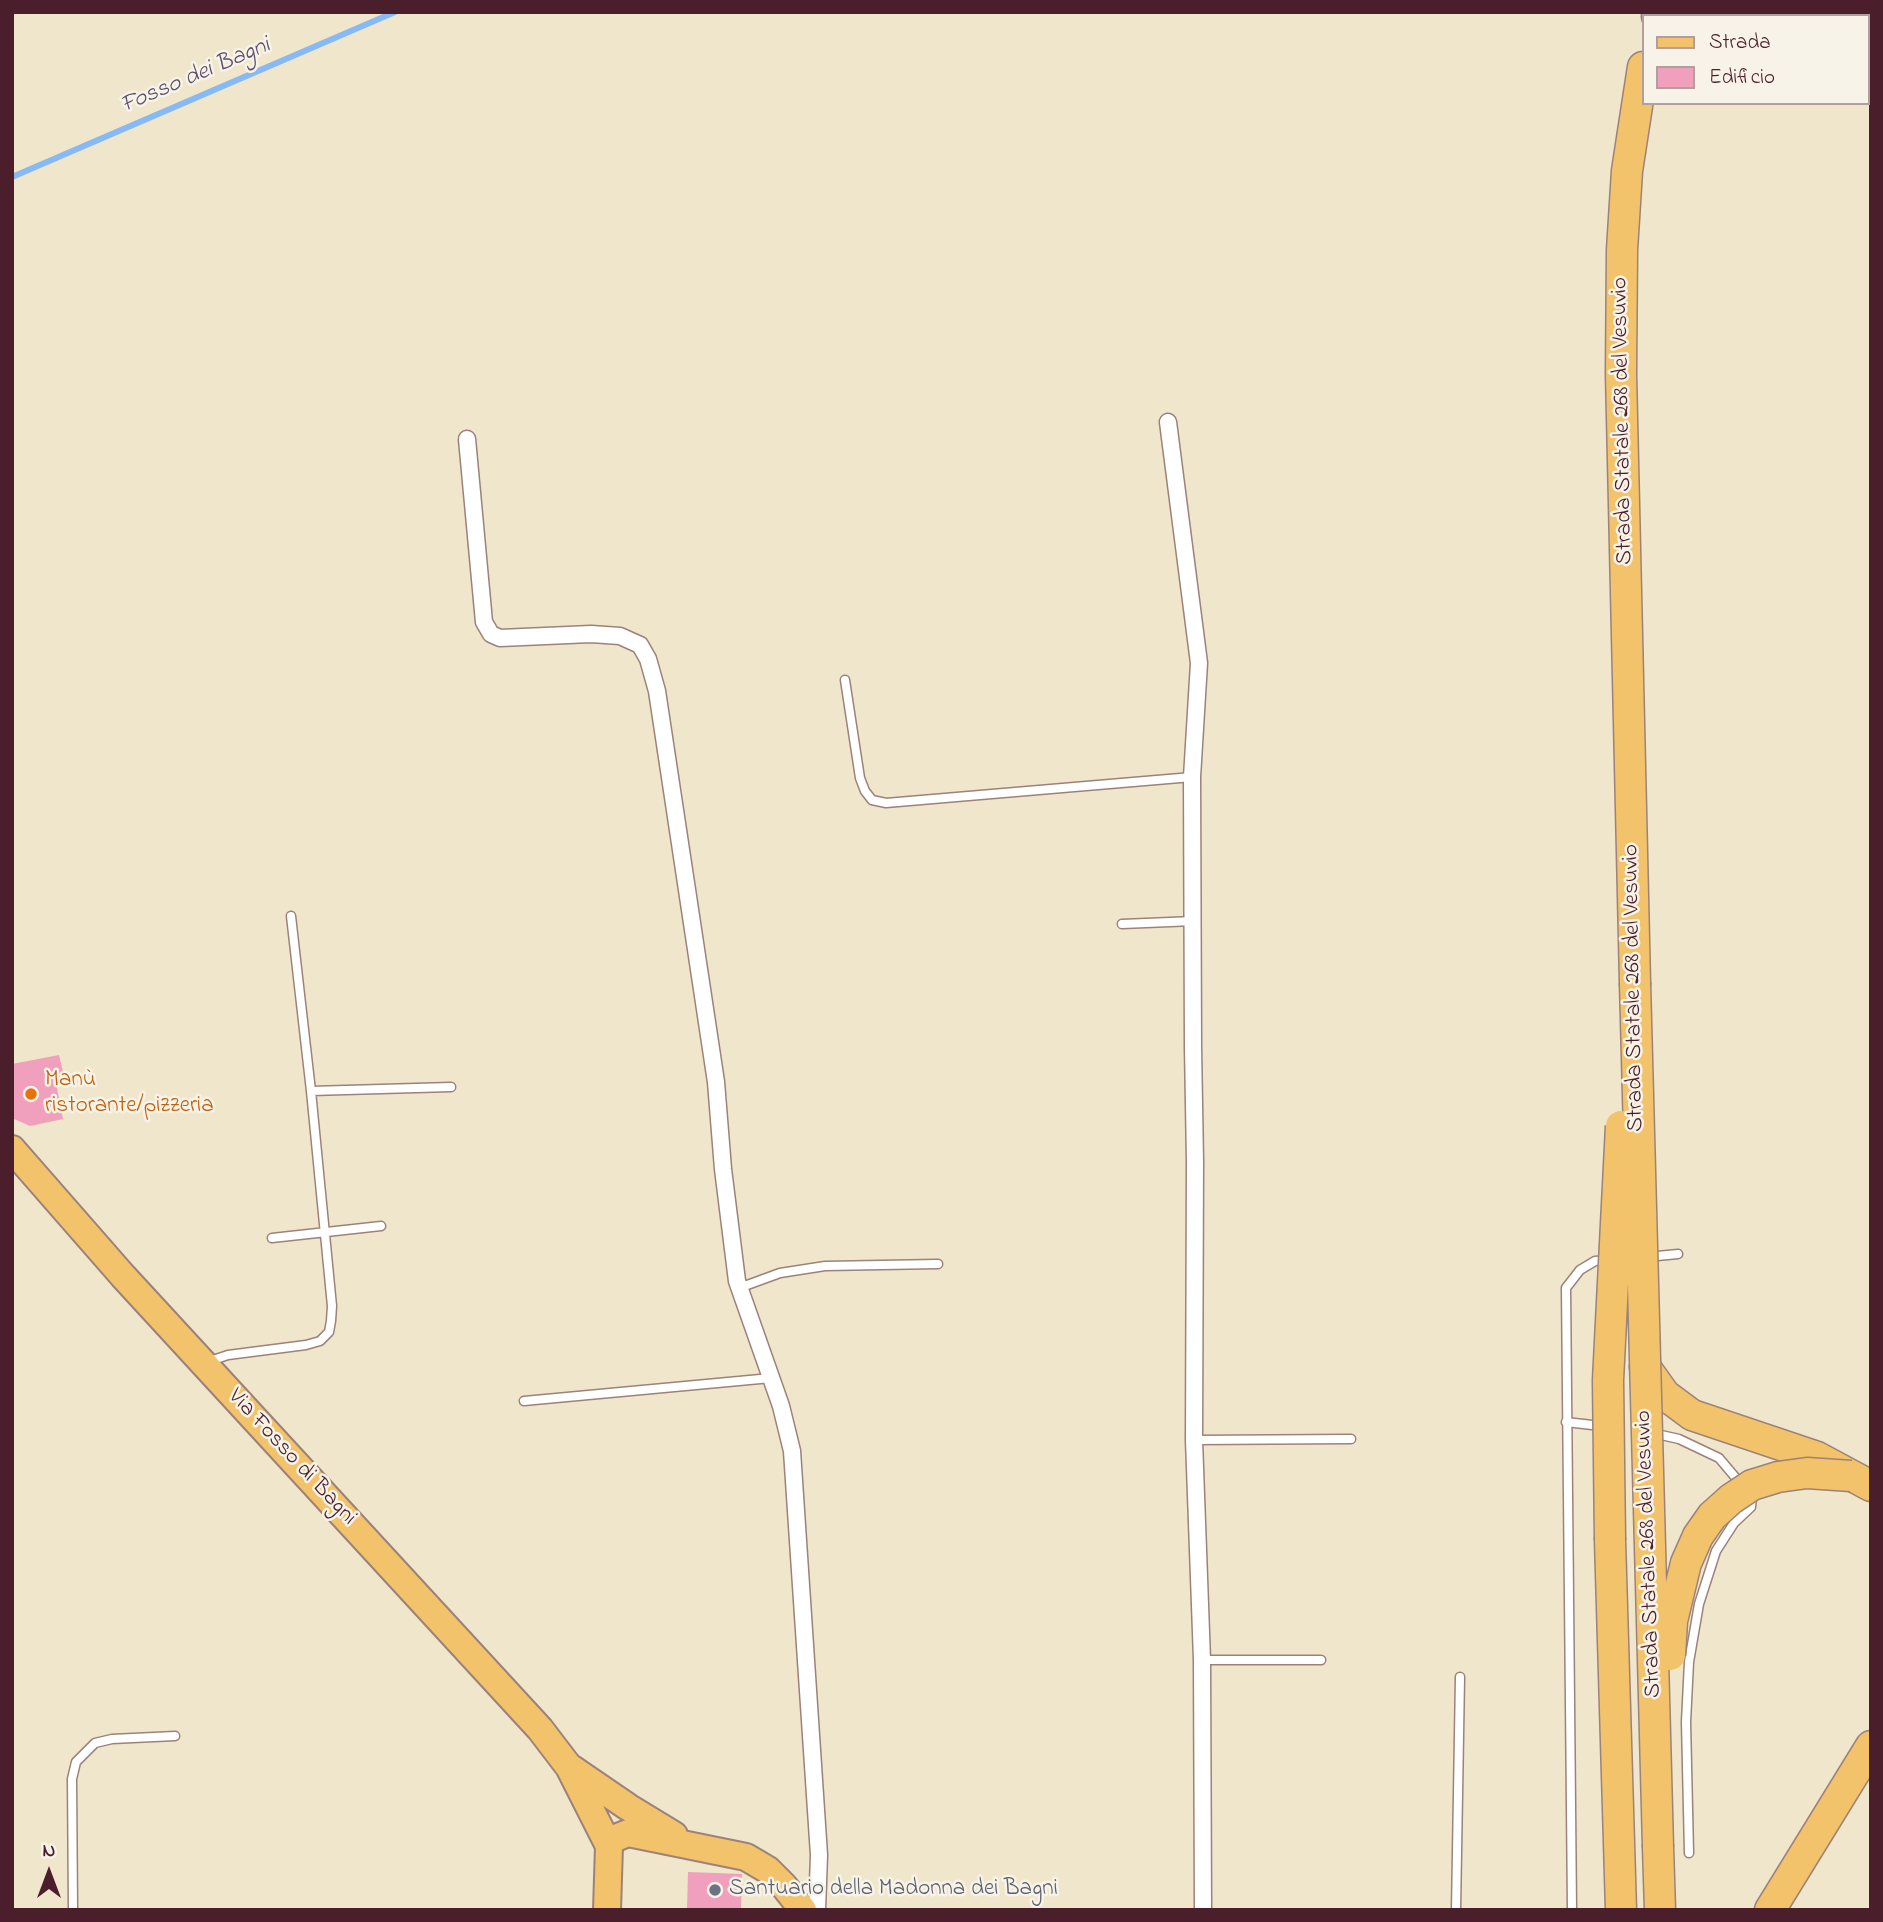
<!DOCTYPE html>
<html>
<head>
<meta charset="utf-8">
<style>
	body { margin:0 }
	#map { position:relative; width:1883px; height:1922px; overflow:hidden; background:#efe6cb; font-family:"Indie Flower",sans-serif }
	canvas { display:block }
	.frame { position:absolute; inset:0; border:14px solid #4a1f2b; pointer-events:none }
	.legend { position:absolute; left:1642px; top:14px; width:228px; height:91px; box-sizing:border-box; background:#f7f3e8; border:2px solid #b29e9c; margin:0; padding:9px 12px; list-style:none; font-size:21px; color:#4a1f2b }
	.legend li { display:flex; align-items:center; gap:14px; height:35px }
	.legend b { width:35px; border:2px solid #b29e9c }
	.north { position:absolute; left:14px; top:1838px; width:70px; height:70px; -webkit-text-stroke:5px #f7f3e8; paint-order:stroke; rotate:0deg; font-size:19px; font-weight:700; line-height:28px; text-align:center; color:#4a1f2b }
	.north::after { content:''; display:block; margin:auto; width:24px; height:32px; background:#4a1f2b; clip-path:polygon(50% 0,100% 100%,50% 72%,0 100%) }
</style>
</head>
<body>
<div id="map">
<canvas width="1883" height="1922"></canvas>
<div class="frame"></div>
<ul class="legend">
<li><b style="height:9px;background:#f2c36a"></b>Strada</li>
<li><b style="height:19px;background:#f09fbd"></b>Edificio</li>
</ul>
<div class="north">N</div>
</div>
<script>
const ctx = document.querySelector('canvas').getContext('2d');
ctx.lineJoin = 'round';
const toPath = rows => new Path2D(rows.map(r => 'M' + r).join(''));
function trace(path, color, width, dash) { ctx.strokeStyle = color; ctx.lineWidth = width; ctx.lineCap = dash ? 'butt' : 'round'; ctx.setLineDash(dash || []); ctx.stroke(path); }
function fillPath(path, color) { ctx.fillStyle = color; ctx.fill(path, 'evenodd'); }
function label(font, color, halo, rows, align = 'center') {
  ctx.font = font + ' "Indie Flower",sans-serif'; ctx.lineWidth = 5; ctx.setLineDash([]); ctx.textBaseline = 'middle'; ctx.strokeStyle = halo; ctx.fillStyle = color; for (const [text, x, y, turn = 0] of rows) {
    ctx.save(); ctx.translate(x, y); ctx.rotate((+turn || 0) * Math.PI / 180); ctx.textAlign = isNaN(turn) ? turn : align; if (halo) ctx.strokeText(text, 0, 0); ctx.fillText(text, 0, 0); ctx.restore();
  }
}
trace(toPath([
	[12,177,395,12]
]), '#87baf5', 6);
fillPath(toPath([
	[59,1055,64,1076,55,1078,63,1119,30,1126,12,1118,12,1064],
	[688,1872,742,1874,741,1910,687,1910]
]), '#f09fbd');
const lane = toPath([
	[845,680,860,778,865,791,872,800,886,803,1192,777],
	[1122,924,1194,921],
	[311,1091,451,1087],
	[272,1238,381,1226],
	[1647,1257,1678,1254],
	[739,1288,780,1273,825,1266,938,1264],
	[207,1362,228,1355,306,1345,320,1341,329,1332,331,1321,332,1306,311,1091,291,916],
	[524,1401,771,1378],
	[1566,1422,1601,1426],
	[1652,1433,1679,1439,1719,1458,1741,1484],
	[1194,1440,1351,1439],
	[1202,1660,1321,1660],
	[1689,1853,1686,1722,1689,1662,1699,1604,1716,1551,1734,1523,1751,1507,1752,1497,1750,1494],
	[73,1910,72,1779,76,1762,95,1743,112,1739,175,1736],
	[1456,1910,1460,1677],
	[1572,1910,1566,1288,1580,1270,1595,1261,1609,1260]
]);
const street = toPath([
	[1168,422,1199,663,1192,777,1193,1047,1195,1162,1194,1440,1202,1660,1203,1910],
	[467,439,484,622,491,634,500,638,591,634,620,636,640,645,648,659,657,691,716,1082,723,1169,737,1281,781,1406,792,1451,819,1855,817,1910]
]);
const primary = toPath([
	[12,1149,123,1276,540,1729,569,1767,609,1846],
	[571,1768,628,1807,674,1835],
	[607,1910,609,1846,613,1839,628,1833,746,1857,768,1870,784,1886,803,1910]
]);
const highway = toPath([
	[1657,16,1658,12],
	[1635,983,1621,374,1622,250,1627,171,1643,67],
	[1645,1367,1665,1395,1692,1415,1817,1457,1871,1486],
	[1610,1540,1621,1910],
	[1658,1847,1660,1910],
	[1770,1910,1871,1746]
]);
trace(lane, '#9c827b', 11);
trace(street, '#9c827b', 19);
trace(primary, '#9c827b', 30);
trace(highway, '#9c827b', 33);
trace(lane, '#fff', 8);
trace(street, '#fff', 16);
trace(primary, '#f2c36a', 26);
trace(highway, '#f2c36a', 30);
const highwayBridge = toPath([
	[1635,983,1658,1847],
	[1610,1540,1608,1380,1621,1126],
	[1670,1655,1672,1621,1686,1563,1698,1536,1712,1516,1731,1499,1752,1485,1778,1477,1807,1473,1851,1476]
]);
trace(highwayBridge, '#9c827b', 33, []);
trace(highwayBridge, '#f2c36a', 30);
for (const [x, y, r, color] of [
	[31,1094,7,"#e8710a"],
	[715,1890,7,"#6b7280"]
]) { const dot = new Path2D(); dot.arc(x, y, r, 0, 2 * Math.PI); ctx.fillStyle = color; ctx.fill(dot); trace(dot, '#f7f3e8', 2.5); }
label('23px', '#4a1f2b', '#f7f3e8', [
	["Strada Statale 268 del Vesuvio",1624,421,-91],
	["Strada Statale 268 del Vesuvio",1635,988,-91],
	["Via Fosso di Bagni",291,1458,47],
	["Strada Statale 268 del Vesuvio",1650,1554,-92]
]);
label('23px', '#c56008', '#f7f3e8', [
	["Manù",45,1081],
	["ristorante/pizzeria",45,1107]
], 'left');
label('23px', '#5b616d', '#f7f3e8', [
	["Santuario della Madonna dei Bagni",729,1890]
], 'left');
label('italic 24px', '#5c4e68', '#f7f3e8', [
	["Fosso dei Bagni",196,77,-23]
]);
</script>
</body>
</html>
